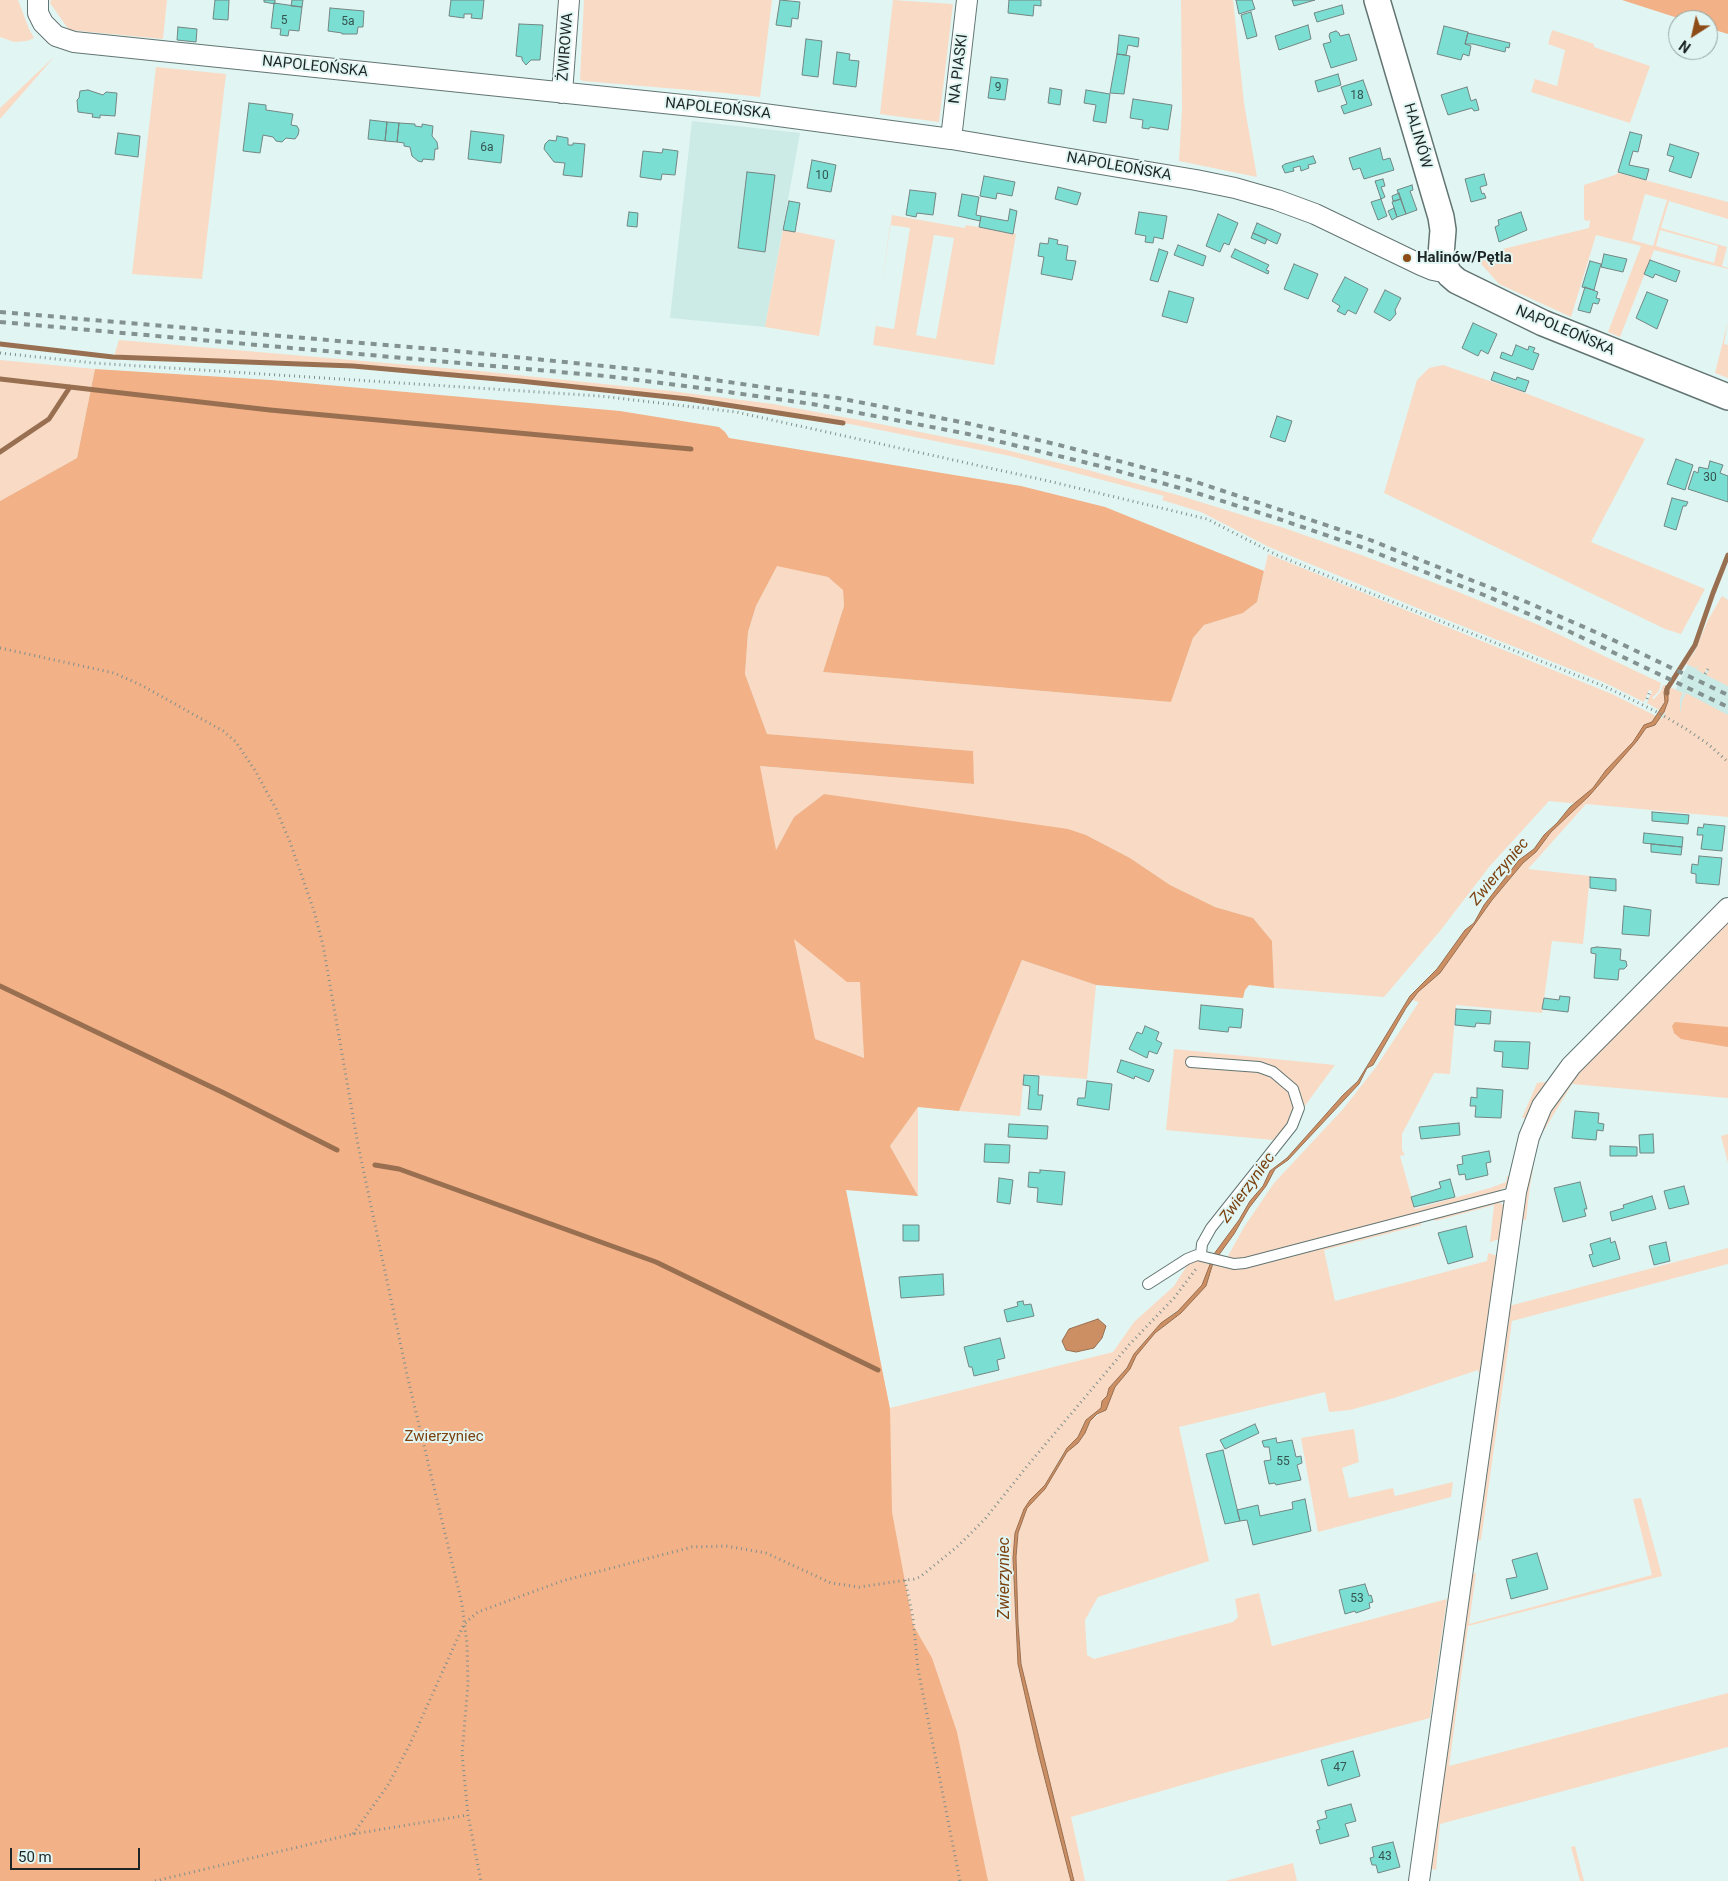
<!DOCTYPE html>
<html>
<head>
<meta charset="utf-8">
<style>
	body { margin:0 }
	#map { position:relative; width:1728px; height:1881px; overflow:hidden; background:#e1f6f3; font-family:Roboto,sans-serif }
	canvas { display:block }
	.north { position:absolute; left:1668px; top:10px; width:50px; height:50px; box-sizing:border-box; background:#e1f6f3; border:1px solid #93a3a1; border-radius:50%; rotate:215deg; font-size:14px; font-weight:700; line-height:20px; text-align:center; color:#1e2625 }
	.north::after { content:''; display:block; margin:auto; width:18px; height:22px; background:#8d4c17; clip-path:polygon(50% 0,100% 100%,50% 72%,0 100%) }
	.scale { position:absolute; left:10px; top:1848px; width:130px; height:22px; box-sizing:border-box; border:2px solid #1e2625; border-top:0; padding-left:6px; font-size:15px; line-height:18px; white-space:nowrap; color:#1e2625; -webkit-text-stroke:4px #e1f6f3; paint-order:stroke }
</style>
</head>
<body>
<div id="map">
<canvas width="1728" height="1881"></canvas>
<div class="north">N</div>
<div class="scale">50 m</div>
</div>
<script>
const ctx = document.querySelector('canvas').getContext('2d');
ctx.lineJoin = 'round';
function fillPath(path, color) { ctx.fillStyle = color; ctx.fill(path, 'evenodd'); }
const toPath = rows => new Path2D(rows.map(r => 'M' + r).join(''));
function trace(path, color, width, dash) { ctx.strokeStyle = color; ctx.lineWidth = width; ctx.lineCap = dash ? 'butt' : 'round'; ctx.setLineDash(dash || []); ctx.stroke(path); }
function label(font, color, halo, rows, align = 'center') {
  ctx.font = font + ' Roboto,sans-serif'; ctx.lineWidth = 4; ctx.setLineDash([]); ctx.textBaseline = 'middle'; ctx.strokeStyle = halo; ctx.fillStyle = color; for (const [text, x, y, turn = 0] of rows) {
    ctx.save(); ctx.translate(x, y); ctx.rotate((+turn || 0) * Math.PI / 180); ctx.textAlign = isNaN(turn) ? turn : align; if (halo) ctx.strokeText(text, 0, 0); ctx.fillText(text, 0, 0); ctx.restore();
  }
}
fillPath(toPath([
	[692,121,800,133,765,327,670,318],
	[1722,596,1728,600,1728,755,1657,727]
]), '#cceae6');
fillPath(toPath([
	[0,0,18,0,29,29,34,38,27,41,14,42,0,37],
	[51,0,167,0,163,39,69,30,50,3],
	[584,0,772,0,760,97,725,93,583,81,580,79],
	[893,0,953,4,939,122,880,114],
	[1181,0,1233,0,1244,103,1257,177,1179,161,1182,109],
	[1552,30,1594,44,1594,47,1650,66,1630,123,1531,92,1535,79,1557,86,1565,50,1548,44],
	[55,56,0,119,0,108],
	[156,67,226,74,202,279,132,274],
	[1618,173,1728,202,1728,219,1669,201,1661,228,1727,247,1722,266,1728,268,1728,269,1654,250,1620,337,1608,332,1641,246,1596,235,1571,317,1499,284,1474,256,1589,228,1590,220,1586,221,1584,219,1584,185,1615,175],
	[1645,194,1667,200,1653,246,1632,240],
	[1660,230,1718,246,1714,263,1656,246],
	[892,215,965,228,966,225,1016,234,994,365,873,345],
	[890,225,910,228,894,329,876,326],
	[934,235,954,238,936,339,916,335],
	[783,229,835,240,819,336,765,327],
	[1728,321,1724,344,1728,345,1728,378,1715,373],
	[119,340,479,371,671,391,773,404,870,422,990,446,1088,470,1181,496,1284,528,1364,556,1456,591,1539,625,1661,683,1659,691,1652,698,1654,699,1661,691,1663,685,1666,686,1664,692,1666,700,1661,710,1659,710,1647,703,1652,691,1649,690,1644,702,1603,682,1427,612,1269,547,1201,512,1162,500,1164,496,1010,456,855,425,757,408,635,392,491,377,343,365,114,356],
	[0,360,95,369,77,458,0,501],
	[1443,365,1525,393,1645,439,1591,542,1705,589,1681,634,1665,629,1384,493,1417,380,1429,368],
	[1268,554,1612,694,1662,719,1665,713,1664,712,1668,701,1668,691,1670,687,1683,693,1680,699,1680,714,1682,701,1686,693,1728,715,1728,817,1586,804,1528,869,1590,876,1583,944,1552,941,1542,1013,1456,1005,1450,1074,1434,1073,1402,1134,1402,1150,1405,1155,1400,1156,1415,1209,1490,1188,1506,1182,1507,1176,1513,1177,1510,1185,1496,1192,1328,1238,1247,1258,1239,1259,1227,1258,1244,1227,1274,1183,1344,1108,1376,1067,1419,1002,1412,1000,1418,992,1440,973,1492,900,1523,863,1536,852,1551,832,1580,804,1549,801,1489,867,1440,931,1384,997,1274,988,1272,941,1253,918,1215,907,1170,885,1130,858,1086,835,824,794,794,817,776,850,861,982,864,1058,815,1040,890,1408,1113,1352,1134,1322,1174,1286,1188,1264,1196,1259,1210,1262,1206,1278,1202,1285,1182,1308,1172,1314,1150,1335,1134,1354,1127,1368,1109,1388,1107,1396,1102,1403,1101,1408,1086,1420,1078,1437,1063,1453,1045,1485,1030,1500,1015,1533,1013,1574,1019,1670,1025,1687,1038,1752,1071,1881,145,1881,759,766,974,784,972,751,767,734,745,674,748,632,756,606,777,565,828,577,843,589,844,606,823,672,1171,702,1193,638,1204,625,1243,613,1257,602],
	[1722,596,1728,600,1728,686,1706,675,1709,669,1707,669,1704,674,1696,669,1700,665,1695,668,1686,664,1695,651,1708,620],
	[1728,916,1728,1098,1572,1084,1543,1132,1537,1129,1565,1083],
	[1022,960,1096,985,1087,1079,1024,1074,1020,1116,959,1111],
	[1174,1049,1335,1065,1307,1103,1273,1140,1166,1130],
	[1545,1082,1547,1082,1529,1118,1522,1118,1537,1083],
	[918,1107,918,1196,890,1146],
	[1728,1134,1728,1163,1721,1136],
	[1537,1145,1530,1186,1526,1220,1520,1219,1524,1189],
	[1494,1202,1499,1202,1506,1207,1503,1238,1490,1242,1494,1205,1435,1221,1434,1218],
	[1420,1221,1421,1225,1324,1250,1335,1301,1487,1261,1488,1253,1501,1257,1481,1372,1479,1373,1478,1370,1394,1398,1350,1410,1329,1412,1325,1392,1179,1427,1209,1561,1098,1597,1085,1620,1087,1655,1094,1659,1233,1622,1238,1617,1235,1599,1259,1593,1272,1646,1447,1599,1430,1718,1224,1773,1071,1817,1085,1881,1074,1881,1021,1664,1018,1624,1016,1557,1018,1533,1027,1508,1045,1489,1067,1452,1078,1443,1085,1433,1090,1421,1103,1411,1115,1387,1130,1369,1136,1356,1155,1333,1181,1313,1206,1286,1213,1263,1218,1265],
	[1728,1248,1728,1264,1512,1321,1481,1540,1474,1541,1509,1306],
	[1354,1429,1359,1462,1342,1468,1349,1498,1393,1488,1395,1496,1453,1482,1451,1497,1318,1532,1301,1438],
	[1641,1498,1662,1576,1468,1626,1449,1766,1728,1693,1728,1747,1440,1824,1436,1870,1430,1868,1471,1575,1476,1573,1469,1624,1652,1575,1633,1499],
	[1575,1846,1584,1881,1580,1881,1571,1847],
	[1293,1863,1297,1881,1225,1881]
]), '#f9dac5');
fillPath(toPath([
	[1622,0,1728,0,1728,34,1708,28,1708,20,1684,20],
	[95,369,271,380,620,411,719,427,725,432,729,438,1021,486,1105,507,1264,571,1257,602,1243,613,1204,625,1193,638,1171,702,823,672,844,606,843,590,828,577,777,566,756,606,748,632,745,674,767,734,973,751,974,784,760,766,776,850,794,817,824,794,1068,829,1086,835,1130,858,1170,885,1215,907,1253,918,1272,941,1274,988,1249,985,1245,990,1243,998,1096,985,1022,960,959,1111,918,1107,890,1146,918,1196,846,1190,890,1409,892,1512,913,1625,932,1658,957,1732,988,1881,0,1881,0,501,77,458],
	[794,939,847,982,860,982,864,1058,815,1039],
	[1675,1022,1728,1027,1728,1047,1681,1039,1674,1033,1672,1026]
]), '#f2b186');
const water = toPath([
	[1666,686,1670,687,1668,691,1668,701,1664,712,1655,725,1646,728,1637,741,1589,796,1551,832,1536,852,1523,863,1492,900,1440,973,1418,992,1406,1008,1373,1065,1367,1068,1359,1084,1288,1160,1275,1169,1266,1186,1249,1208,1234,1234,1213,1263,1206,1286,1181,1313,1155,1333,1136,1356,1130,1369,1115,1387,1106,1410,1097,1414,1090,1421,1085,1433,1078,1443,1067,1452,1045,1489,1027,1508,1018,1533,1016,1557,1018,1624,1021,1664,1074,1881,1071,1881,1038,1752,1018,1664,1013,1558,1015,1533,1024,1509,1030,1500,1045,1485,1067,1448,1078,1437,1086,1420,1101,1408,1102,1401,1107,1396,1109,1388,1127,1368,1134,1354,1161,1323,1178,1311,1202,1285,1214,1254,1239,1220,1250,1201,1263,1186,1270,1171,1287,1158,1343,1095,1358,1081,1410,996,1437,969,1465,930,1474,923,1484,905,1519,860,1534,849,1544,835,1557,823,1570,807,1593,788,1606,770,1633,742,1644,725,1652,722,1665,702,1664,692,1666,686],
	[1098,1319,1106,1326,1102,1338,1094,1348,1076,1352,1066,1350,1062,1341,1069,1329,1098,1319]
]);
fillPath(water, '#cc8e63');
trace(water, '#986f50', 1);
trace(toPath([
	[0,344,113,357,353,366,520,381,688,399,843,423],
	[0,379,270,410,691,449],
	[0,452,49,419,70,387],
	[1667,693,1667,689,1695,645,1713,593,1728,555],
	[0,986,224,1093,337,1150],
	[375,1165,399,1169,656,1262,878,1370]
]), '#986f50', 5);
const building = toPath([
	[215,0,229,0,228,20,213,19,215,0],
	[264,0,275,0,275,4,264,2,264,0],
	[292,0,303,0,302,7,291,6,292,0],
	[451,0,484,0,482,19,471,18,472,14,464,14,464,18,449,16,451,0],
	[780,0,800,2,798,19,792,18,791,27,776,25,780,0],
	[1009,0,1041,0,1041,6,1034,5,1033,16,1008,13,1009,0],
	[1236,0,1252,0,1255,9,1239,14,1236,0],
	[1292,0,1315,0,1294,6,1292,0],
	[274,3,302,7,299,31,289,30,288,36,280,35,281,29,271,28,274,3],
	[1342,5,1344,14,1317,22,1314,13,1342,5],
	[330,8,364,11,363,27,358,27,357,34,342,34,342,33,328,31,330,8],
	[1251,12,1257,36,1247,39,1241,15,1251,12],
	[519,24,543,25,540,60,531,60,526,65,522,60,522,57,516,56,519,24],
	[1308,25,1311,39,1279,50,1275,36,1308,25],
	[1444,26,1468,32,1465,44,1471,46,1469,56,1463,54,1461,60,1437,54,1444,26],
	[178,27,197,29,196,42,177,40,178,27],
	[1336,31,1339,33,1340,36,1349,34,1357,60,1331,68,1323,44,1331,42,1329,36,1330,33,1336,31],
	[1468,33,1510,43,1509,48,1506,47,1505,52,1473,44,1465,44,1468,33],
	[1119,35,1139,38,1138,47,1128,45,1126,55,1117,54,1119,35],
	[806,39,822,41,818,77,802,75,806,39],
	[837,52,850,54,849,60,859,61,856,87,833,84,837,52],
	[1117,54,1130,56,1124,94,1110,93,1117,54],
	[1338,74,1341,85,1318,92,1315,81,1338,74],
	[991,77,1008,79,1005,100,988,98,991,77],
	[1363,80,1372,105,1344,114,1341,106,1347,104,1341,87,1363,80],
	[1467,87,1471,101,1476,99,1479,110,1474,111,1472,108,1448,115,1441,95,1467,87],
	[1050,88,1062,90,1060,105,1048,103,1050,88],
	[88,90,103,95,106,92,117,93,115,116,100,115,100,118,92,117,93,114,78,112,77,100,79,98,80,91,88,90],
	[1086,90,1110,94,1106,123,1093,121,1096,105,1084,103,1086,90],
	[1133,99,1172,105,1168,130,1150,127,1149,129,1142,128,1143,120,1130,118,1133,99],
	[249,103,266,105,266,110,293,114,291,125,297,126,299,130,298,135,295,139,286,138,282,142,276,141,273,137,263,135,260,153,243,151,249,103],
	[370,120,387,122,385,141,368,139,370,120],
	[387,122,399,123,397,142,385,141,387,122],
	[399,123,415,124,415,126,422,127,422,124,433,126,432,136,437,142,438,149,435,149,434,160,423,159,422,162,418,161,412,156,410,147,404,146,404,143,397,142,399,123],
	[471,131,504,135,501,163,468,159,471,131],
	[1630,132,1642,135,1638,152,1633,151,1629,165,1649,169,1646,180,1618,172,1630,132],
	[118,133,140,136,138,157,115,154,118,133],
	[557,136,568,138,568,145,573,145,573,143,585,144,582,177,563,175,565,163,554,162,544,149,545,144,549,140,556,141,557,136],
	[1670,144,1699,153,1691,178,1669,171,1674,157,1667,155,1670,144],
	[1380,148,1383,160,1390,158,1394,170,1364,179,1360,168,1353,170,1349,158,1380,148],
	[663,149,678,151,675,175,662,174,661,180,640,177,643,151,662,153,663,149],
	[1313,156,1316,163,1308,165,1309,168,1301,171,1300,166,1293,168,1294,171,1285,173,1282,166,1285,164,1313,156],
	[812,160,836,165,831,192,807,188,812,160],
	[747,172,775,175,765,252,738,248,747,172],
	[1484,174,1487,185,1480,187,1482,194,1484,193,1486,198,1471,202,1465,179,1484,174],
	[984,176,1015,182,1012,196,997,193,996,199,980,196,984,176],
	[1383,179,1385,186,1381,187,1385,197,1381,199,1375,181,1383,179],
	[1412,185,1413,190,1410,191,1417,210,1406,214,1397,190,1412,185],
	[1058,187,1081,193,1077,205,1055,199,1058,187],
	[910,190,936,193,933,215,917,213,916,217,906,215,910,190],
	[1399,193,1401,199,1393,201,1392,196,1399,193],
	[962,194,979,197,976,215,981,216,980,221,958,216,962,194],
	[1381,199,1387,216,1378,220,1371,202,1381,199],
	[1401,199,1406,214,1397,217,1392,202,1401,199],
	[789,201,800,203,795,232,783,230,789,201],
	[1394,208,1397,217,1392,220,1388,211,1394,208],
	[1010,209,1017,211,1013,234,979,227,981,216,1008,221,1010,209],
	[629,212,638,213,637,227,627,226,629,212],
	[1139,212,1167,216,1163,239,1154,237,1153,243,1145,242,1146,236,1135,234,1139,212],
	[1521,212,1527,230,1499,242,1495,227,1499,225,1498,220,1521,212],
	[1218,214,1238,223,1229,245,1224,243,1220,252,1206,246,1218,214],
	[1257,223,1281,234,1277,244,1253,233,1257,223],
	[1253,233,1267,239,1265,244,1251,238,1253,233],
	[1049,238,1058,240,1057,244,1068,246,1066,260,1076,261,1072,280,1041,274,1044,257,1038,256,1040,243,1048,244,1049,238],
	[1178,245,1206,256,1203,266,1174,255,1178,245],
	[1159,249,1168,252,1158,282,1150,280,1159,249],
	[1235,249,1269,265,1266,270,1269,271,1268,274,1231,257,1235,249],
	[1604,254,1627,259,1623,272,1601,267,1604,254],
	[1650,260,1680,271,1676,282,1655,274,1653,278,1644,274,1650,260],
	[1590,261,1601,264,1594,290,1582,287,1590,261],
	[1294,264,1318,274,1308,299,1284,289,1294,264],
	[1345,277,1368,289,1356,314,1348,310,1345,315,1337,311,1340,306,1332,301,1345,277],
	[1585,287,1598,292,1596,298,1600,299,1598,304,1593,303,1590,313,1578,310,1585,287],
	[1385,290,1401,298,1395,310,1396,314,1390,321,1374,312,1385,290],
	[1169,291,1194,298,1187,323,1162,316,1169,291],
	[1647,292,1668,300,1657,329,1636,318,1647,292],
	[1473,323,1497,334,1488,354,1481,350,1478,356,1462,348,1473,323],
	[1516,345,1528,350,1529,346,1535,348,1533,352,1539,354,1533,370,1500,358,1502,352,1512,356,1516,345],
	[1494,372,1516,380,1517,377,1529,381,1525,392,1491,380,1494,372],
	[1277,416,1292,421,1285,442,1270,437,1277,416],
	[1676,459,1693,465,1685,490,1667,484,1676,459],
	[1710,461,1723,465,1720,473,1728,476,1728,502,1688,489,1694,471,1698,473,1699,467,1708,469,1710,461],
	[1672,498,1688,502,1686,506,1683,506,1676,530,1664,526,1672,498],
	[1652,812,1689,815,1688,824,1652,821,1652,812],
	[1704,824,1725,826,1722,851,1701,849,1703,835,1697,835,1698,827,1703,828,1704,824],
	[1644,833,1683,837,1682,847,1643,843,1644,833],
	[1651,844,1682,847,1681,855,1651,852,1651,844],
	[1699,856,1722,858,1719,885,1696,883,1696,874,1691,873,1692,864,1698,865,1699,856],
	[1590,877,1616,879,1616,891,1590,888,1590,877],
	[1624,906,1651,910,1649,936,1622,934,1624,906],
	[1597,947,1621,949,1620,960,1626,961,1627,966,1624,969,1619,969,1618,980,1594,978,1596,954,1591,953,1591,948,1597,947],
	[1560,996,1570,997,1568,1012,1542,1009,1544,998,1559,1000,1560,996],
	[1201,1005,1243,1009,1241,1028,1229,1027,1228,1032,1199,1029,1201,1005],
	[1456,1009,1491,1011,1490,1024,1476,1023,1475,1027,1455,1025,1456,1009],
	[1145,1026,1159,1032,1156,1040,1162,1043,1157,1054,1149,1051,1147,1058,1129,1049,1137,1032,1142,1034,1145,1026],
	[1495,1041,1530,1042,1528,1069,1502,1067,1503,1052,1494,1051,1495,1041],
	[1121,1060,1154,1070,1149,1082,1135,1076,1134,1079,1117,1072,1121,1060],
	[1024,1075,1039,1076,1038,1095,1043,1095,1041,1110,1028,1109,1030,1086,1023,1085,1024,1075],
	[1087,1081,1112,1084,1109,1110,1077,1105,1078,1098,1085,1098,1087,1081],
	[1477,1088,1503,1090,1501,1118,1475,1117,1476,1106,1470,1106,1471,1097,1477,1098,1477,1088],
	[1575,1111,1599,1113,1598,1123,1604,1124,1603,1131,1597,1130,1596,1140,1572,1138,1575,1111],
	[1459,1123,1460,1135,1421,1139,1419,1127,1459,1123],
	[1009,1124,1048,1126,1047,1139,1008,1137,1009,1124],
	[1653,1134,1654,1153,1640,1153,1639,1135,1653,1134],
	[985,1144,1010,1145,1009,1163,984,1162,985,1144],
	[1610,1146,1637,1147,1637,1156,1610,1156,1610,1146],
	[1489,1151,1491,1162,1486,1163,1488,1175,1466,1180,1465,1174,1459,1175,1457,1165,1463,1164,1462,1156,1489,1151],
	[1040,1170,1065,1172,1062,1205,1037,1202,1038,1188,1028,1187,1029,1172,1040,1173,1040,1170],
	[999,1178,1013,1180,1010,1204,997,1202,999,1178],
	[1450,1179,1455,1197,1414,1207,1411,1197,1441,1188,1439,1182,1450,1179],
	[1580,1182,1587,1209,1584,1209,1586,1216,1563,1222,1554,1188,1580,1182],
	[1684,1186,1689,1204,1669,1209,1664,1191,1684,1186],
	[1652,1196,1656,1209,1612,1221,1610,1212,1624,1208,1623,1205,1652,1196],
	[903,1225,919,1225,919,1241,903,1241,903,1225],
	[1466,1226,1473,1257,1448,1264,1438,1233,1466,1226],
	[1610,1238,1611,1243,1615,1241,1620,1259,1593,1267,1589,1255,1593,1254,1590,1244,1610,1238],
	[1666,1242,1670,1261,1654,1265,1649,1246,1666,1242],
	[943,1274,944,1295,901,1298,899,1277,943,1274],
	[1023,1301,1024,1305,1031,1304,1034,1316,1007,1322,1004,1310,1018,1306,1017,1302,1023,1301],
	[1000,1338,1005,1358,997,1360,999,1370,974,1376,972,1367,969,1367,964,1347,1000,1338],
	[1255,1424,1259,1433,1225,1449,1220,1440,1255,1424],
	[1276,1438,1277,1443,1292,1440,1296,1457,1301,1456,1302,1463,1297,1465,1301,1480,1276,1485,1275,1483,1269,1484,1264,1461,1271,1460,1269,1447,1264,1447,1262,1441,1276,1438],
	[1223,1450,1240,1521,1225,1524,1206,1454,1223,1450],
	[1305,1499,1311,1531,1253,1545,1247,1520,1240,1521,1237,1510,1258,1505,1260,1516,1293,1509,1292,1502,1305,1499],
	[1537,1553,1548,1589,1511,1599,1506,1579,1517,1577,1512,1560,1537,1553],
	[1365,1584,1369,1596,1371,1595,1373,1602,1369,1603,1370,1608,1356,1613,1355,1611,1345,1614,1339,1590,1365,1584],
	[1353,1751,1360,1776,1328,1786,1321,1760,1353,1751],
	[1351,1804,1356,1821,1345,1824,1349,1836,1320,1844,1316,1830,1320,1829,1317,1821,1327,1818,1325,1811,1351,1804],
	[1393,1842,1400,1867,1378,1873,1376,1865,1372,1865,1370,1858,1374,1857,1372,1847,1393,1842]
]);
fillPath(building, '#7bded2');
trace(building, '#738683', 1);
const service = toPath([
	[1191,1062,1259,1067,1273,1072,1293,1089,1299,1108,1292,1126,1211,1228,1202,1244,1201,1254],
	[1148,1284,1187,1259,1197,1255,1234,1264,1245,1263,1516,1192]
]);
const minor = toPath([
	[38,0,38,13,43,23,56,36,74,42,741,111,951,139,1196,180,1235,188,1277,200,1315,214,1421,265,1433,270,1448,273],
	[562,93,569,0],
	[951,139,967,0],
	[1419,1881,1516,1192,1529,1137,1542,1106,1571,1066,1728,908]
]);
const tertiary = toPath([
	[1377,0,1441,217,1443,230,1441,255,1444,265,1450,275,1457,281,1543,323,1728,397]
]);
trace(service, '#627572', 12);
trace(minor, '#627572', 22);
trace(tertiary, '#627572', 28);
trace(toPath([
	[0,353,94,363,600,396,736,412,1044,480,1207,519,1277,555,1340,581,1606,687,1657,712,1686,729,1708,744,1728,762],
	[0,648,114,673,143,686,223,731,236,742,256,772,276,809,290,842,314,911,323,945,358,1145,408,1379,462,1604,467,1644,468,1684,462,1754,468,1815,481,1881],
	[1705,674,1708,669],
	[1647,699,1650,691],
	[905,1580,913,1618,918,1669,960,1881],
	[353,1834,388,1785,410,1744,464,1624,478,1612,562,1581,692,1547,726,1546,766,1553,831,1583,859,1587,914,1579,920,1577,958,1546,985,1519,1028,1465,1129,1345,1174,1298,1196,1269],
	[155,1881,353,1834,468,1815]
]), '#81908e', 3, [1, 4]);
trace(service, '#fff', 10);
trace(minor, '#fff', 20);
trace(tertiary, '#fff', 25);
trace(toPath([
	[0,312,456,351,653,371,838,398,971,424,1059,445,1190,480,1365,538,1529,603,1609,638,1728,695],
	[0,322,605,376,700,388,812,404,968,434,1100,466,1187,490,1273,517,1361,547,1484,595,1564,629,1728,707]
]), '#83918f', 4, [6, 6]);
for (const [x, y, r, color] of [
	[1407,258,5,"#8d4c17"]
]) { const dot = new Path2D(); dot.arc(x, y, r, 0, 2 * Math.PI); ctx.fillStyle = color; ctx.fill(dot); trace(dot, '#e1f6f3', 2); }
label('12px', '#355450', null, [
	["5",284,21],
	["5a",348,22],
	["9",998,88],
	["18",1357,96],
	["6a",487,148],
	["10",822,176],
	["30",1710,478],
	["55",1283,1462],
	["53",1357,1599],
	["47",1340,1768],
	["43",1385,1857]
]);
label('15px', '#1e2625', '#e1f6f3', [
	["ŻWIROWA",566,47,-86],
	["NAPOLEOŃSKA",315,67,6],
	["NA PIASKI",959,69,-83],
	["NAPOLEOŃSKA",718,109,6],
	["HALINÓW",1417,136,74],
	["NAPOLEOŃSKA",1119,167,10],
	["NAPOLEOŃSKA",1565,331,23]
]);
label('bold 15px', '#1e2625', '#e1f6f3', [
	["Halinów/Pętla",1417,258]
], 'left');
label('15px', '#7c4110', '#e1f6f3', [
	["Zwierzyniec",444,1437]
]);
label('italic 16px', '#7c4110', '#e1f6f3', [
	["Zwierzyniec",1500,872,-50],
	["Zwierzyniec",1248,1188,-54],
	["Zwierzyniec",1005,1578,-90]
]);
</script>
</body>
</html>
